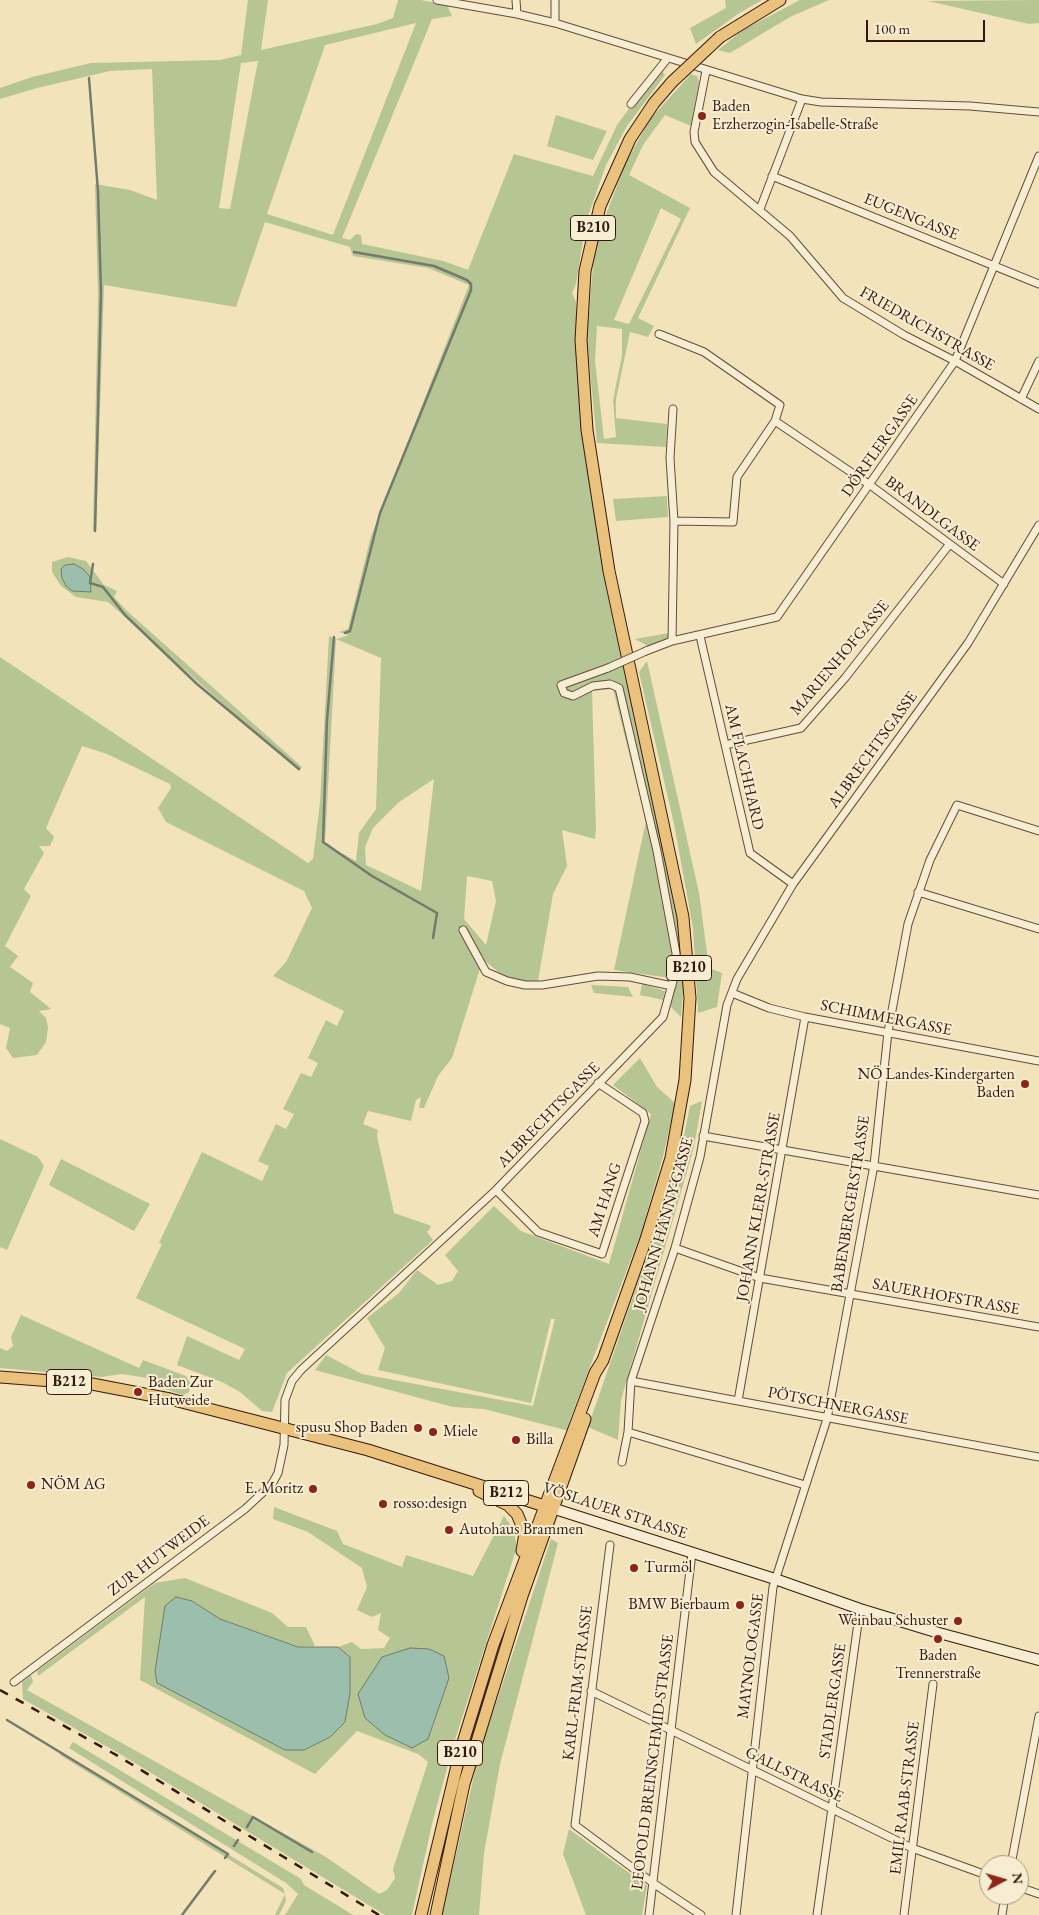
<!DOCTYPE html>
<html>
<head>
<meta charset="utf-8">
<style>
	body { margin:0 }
	#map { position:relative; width:1039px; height:1915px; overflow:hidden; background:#f3e3ba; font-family:"EB Garamond",serif }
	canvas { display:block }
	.north { position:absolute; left:979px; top:1855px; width:50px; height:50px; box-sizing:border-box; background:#f7edd2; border:1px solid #a99883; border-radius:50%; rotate:84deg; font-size:14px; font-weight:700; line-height:20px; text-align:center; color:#35180d }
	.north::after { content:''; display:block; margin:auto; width:18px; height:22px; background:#8f2418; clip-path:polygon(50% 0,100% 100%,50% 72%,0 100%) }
	.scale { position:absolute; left:866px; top:20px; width:119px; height:22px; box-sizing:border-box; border:2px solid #35180d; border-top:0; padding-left:6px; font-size:15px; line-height:18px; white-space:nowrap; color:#35180d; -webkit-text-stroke:4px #f7edd2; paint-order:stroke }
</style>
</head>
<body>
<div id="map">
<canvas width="1039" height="1915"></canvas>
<div class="north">N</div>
<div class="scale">100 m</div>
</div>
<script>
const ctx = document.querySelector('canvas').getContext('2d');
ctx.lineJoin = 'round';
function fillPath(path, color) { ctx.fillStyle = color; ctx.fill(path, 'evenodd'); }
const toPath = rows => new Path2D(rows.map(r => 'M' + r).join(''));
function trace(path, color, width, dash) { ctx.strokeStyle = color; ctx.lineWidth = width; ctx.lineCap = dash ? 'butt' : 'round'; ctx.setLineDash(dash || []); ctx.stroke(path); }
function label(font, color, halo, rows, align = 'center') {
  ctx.font = font + ' "EB Garamond",serif'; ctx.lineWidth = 4; ctx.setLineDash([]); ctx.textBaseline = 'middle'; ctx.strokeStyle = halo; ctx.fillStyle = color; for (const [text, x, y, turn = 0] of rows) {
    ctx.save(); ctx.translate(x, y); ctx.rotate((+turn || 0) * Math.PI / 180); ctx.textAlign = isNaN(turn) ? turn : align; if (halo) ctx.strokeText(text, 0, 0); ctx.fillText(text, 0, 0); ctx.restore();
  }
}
fillPath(toPath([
	[248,0,268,0,261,50,377,24,393,18,398,0,421,0,447,5,452,16,432,19,342,238,350,240,356,234,361,235,362,244,443,261,468,270,514,154,593,176,617,125,642,91,661,69,665,75,627,126,606,165,586,222,576,284,572,293,576,302,577,375,583,444,607,592,677,907,684,981,681,1017,670,1006,677,979,614,970,646,821,613,689,592,691,596,828,595,839,562,830,567,866,553,894,538,981,528,983,504,977,483,959,452,1058,438,1076,424,1108,419,1108,421,1097,416,1100,411,1121,368,1111,363,1124,378,1130,377,1136,394,1213,429,1225,431,1227,427,1232,433,1240,287,1373,272,1412,262,1411,240,1392,222,1382,177,1365,187,1336,239,1360,245,1349,136,1298,162,1244,159,1243,202,1152,262,1181,269,1166,258,1161,276,1124,286,1129,294,1114,283,1109,301,1073,311,1077,318,1063,308,1058,326,1020,337,1026,344,1011,273,976,286,962,312,908,304,891,166,822,158,808,171,788,170,784,107,754,82,746,46,828,54,837,50,846,39,846,44,853,24,889,31,896,5,946,18,956,10,967,33,983,30,992,51,1009,39,1011,46,1018,48,1028,46,1042,37,1055,13,1058,6,1048,10,1028,0,1024,0,657,308,863,313,859,320,802,329,636,337,639,349,635,339,632,348,629,371,536,469,285,428,268,353,256,350,247,265,222,236,307,104,285,96,532,93,531,98,297,95,184,130,190,157,200,152,69,110,71,37,88,0,99,0,88,32,77,91,63,220,60,241,55],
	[416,23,333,235,267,214,325,45],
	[258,61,230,209,219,208,241,63],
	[336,639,381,658,376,809,359,833,356,861,325,844],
	[434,779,421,891,366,865,365,847,373,828,399,802],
	[467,876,492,881,496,901,486,945,464,919],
	[725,0,762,0,738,14,696,44,690,28,726,8],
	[800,0,829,0,790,17,730,53,718,50,743,30],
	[1039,0,1039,23,1029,24,928,1],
	[691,74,697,76,699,82,691,126,665,115,643,145,629,175,690,208,638,318,654,326,648,337,630,332,616,399,616,418,667,424,666,447,597,443,587,339,593,265,599,233,626,162,651,118],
	[661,208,681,219,629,324,614,320],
	[597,326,622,329,622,355,613,400,616,437,604,439,595,361],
	[556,115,607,131,593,160,547,146],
	[667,496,668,517,616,521,613,499],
	[68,557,86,561,104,585,117,591,114,597,126,610,302,767,299,771,108,602,76,597,61,586,52,572,52,562],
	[669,633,669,638,648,646,635,639],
	[647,661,699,893,709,968,722,973,717,1007,698,1013,693,928,674,824,639,672],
	[642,984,665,991,663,1000,640,995],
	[591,985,628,987,633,997,594,993],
	[640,1058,657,1087,675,1103,664,1153,642,1230,569,1422,569,1431,484,1409,453,1407,315,1370,326,1355,362,1374,533,1406,555,1319,551,1319,531,1403,378,1370,385,1348,367,1318,399,1293,417,1270,438,1285,452,1281,458,1271,445,1255,494,1206,521,1231,609,1264,651,1114,613,1085],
	[702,1101,694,1147,621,1400,618,1440,588,1427,677,1170,690,1106],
	[0,1139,38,1157,44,1166,7,1250,0,1247],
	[61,1159,150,1204,134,1231,49,1185],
	[21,1315,139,1368,143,1360,186,1376,191,1384,189,1392,183,1395,150,1384,147,1378,122,1374,101,1377,0,1368,0,1348,7,1351,13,1346,11,1337],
	[274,1507,337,1531,343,1544,402,1567,406,1555,473,1576,504,1516,513,1528,517,1547,453,1746,432,1824,412,1915,385,1915,120,1754,23,1699,22,1682,31,1675,33,1682,27,1690,326,1857,379,1894,387,1890,395,1878,393,1869,428,1762,418,1754,357,1731,315,1774,140,1680,145,1597,38,1676,37,1671,155,1583,185,1578,272,1613,288,1627,306,1627,315,1646,299,1647,220,1619,192,1601,155,1671,350,1657,338,1647,352,1642,361,1649,384,1648,390,1638,378,1630,381,1613,372,1617,357,1610,367,1587,362,1568,308,1532,273,1519],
	[551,1539,558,1543,500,1764,484,1853,479,1915,442,1915,479,1754],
	[73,1742,301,1879,304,1885,353,1915,285,1915,298,1894,286,1883,69,1748],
	[61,1752,283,1888,285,1895,286,1901,279,1915,275,1915,285,1894,60,1755],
	[569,1829,647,1886,642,1915,586,1915,563,1854]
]), '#b6c594');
const water = toPath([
	[74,564,83,569,90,577,91,592,72,591,66,586,62,578,61,569,65,565,74,564],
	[176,1597,192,1601,220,1619,298,1647,338,1647,350,1657,350,1693,345,1722,330,1737,304,1750,285,1750,157,1683,155,1671,165,1606,176,1597],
	[410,1648,429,1649,444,1656,449,1678,428,1739,412,1748,385,1735,365,1718,358,1694,382,1657,410,1648]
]);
fillPath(water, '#9cbeac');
trace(water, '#737c6c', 1);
trace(toPath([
	[89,78,98,191,101,292,95,531],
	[93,564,90,583,103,587,125,615,197,684,299,769],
	[345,633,350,631,380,513,471,290,471,284,467,280,434,266,354,252],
	[334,637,327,720,323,842,372,876,437,913,433,938],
	[7,1720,228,1854,225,1858],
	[247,1827,253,1817,312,1852],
	[234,1846,238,1840],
	[182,1915,215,1871]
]), '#737c6c', 2.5);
const street = toPath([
	[437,0,517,14,555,23,802,99,821,102,970,106,1039,112],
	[516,0,517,14],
	[555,23,555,0],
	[706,71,694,132,695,142,714,172,790,236,843,298,904,335,955,361,1039,409],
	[631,104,667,59],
	[772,176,1039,284],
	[760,209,802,99],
	[659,334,704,352,780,405,775,421,870,485,1004,584],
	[1021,399,1039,361],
	[674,521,733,522,737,477,775,421],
	[700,636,750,853,793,884],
	[672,641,674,521,670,458,673,409],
	[646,651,672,641,777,617,955,361,1039,156],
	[725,745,801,728,845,678,949,545],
	[918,892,1039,929],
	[463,930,486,972,507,981,525,985,542,985,598,976,630,977,672,986],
	[732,993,769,1008,805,1017,1039,1061],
	[703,1136,1039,1195],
	[496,1190,538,1232,602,1254,645,1121,643,1113,598,1083],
	[675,1248,760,1278,1039,1327],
	[631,1381,1039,1457],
	[738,1401,805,1017],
	[628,1432,805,1485],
	[622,1462,628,1432,631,1381,675,1248,700,1157,727,1005,737,979,793,884,968,643,1039,525],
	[610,1545,575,1825,653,1883,701,1915],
	[14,1682,245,1509,272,1484,278,1473,284,1445,285,1400,292,1381,301,1370,496,1190,663,1017,676,970,676,953,657,851,619,688,610,684,593,686,573,696,564,693,561,685,608,668],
	[591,1691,912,1848,989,1876],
	[1011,1865,1039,1716],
	[1019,1887,1039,1894],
	[649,1915,692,1553],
	[736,1915,773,1587,827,1419,874,1165,888,1032,908,924,930,860,957,805,1039,831],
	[817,1915,860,1609],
	[904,1915,933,1684],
	[1002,1915,1005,1895]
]);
const secondary = toPath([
	[555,1509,775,1579,860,1609,939,1633,1039,1660]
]);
const primary = toPath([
	[720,37,780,0],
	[0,1377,92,1384,170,1399,368,1450,551,1508],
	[479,1491,508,1505,517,1514,525,1533,522,1551],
	[421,1915,461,1749,493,1645,595,1373,603,1360,646,1239,671,1158,685,1080,690,998,683,917,609,571,587,430,581,340,585,271,600,206,630,139,654,103,672,82],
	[436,1915,464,1784,491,1696,522,1596,585,1419]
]);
trace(street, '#644b38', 9);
trace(secondary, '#35180d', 12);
trace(primary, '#35180d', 13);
trace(street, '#f7edd2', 7);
trace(secondary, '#f7edd2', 10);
trace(primary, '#eac27d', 11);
trace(toPath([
	[0,1690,118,1756,379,1915]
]), '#35180d', 2.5, [9, 9]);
const streetBridge = toPath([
	[608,668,646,651]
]);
const primaryBridge = toPath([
	[672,82,720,37]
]);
trace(streetBridge, '#644b38', 9, []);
trace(primaryBridge, '#35180d', 13, []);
trace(streetBridge, '#f7edd2', 7);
trace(primaryBridge, '#eac27d', 11);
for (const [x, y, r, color] of [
	[702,116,5,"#8f2418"],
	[1025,1084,5,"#8f2418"],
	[138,1392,5,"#8f2418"],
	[418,1428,5,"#8f2418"],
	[433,1432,5,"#8f2418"],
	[516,1440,5,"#8f2418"],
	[31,1485,5,"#8f2418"],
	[313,1489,5,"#8f2418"],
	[383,1504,5,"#8f2418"],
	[449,1530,5,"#8f2418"],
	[634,1568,5,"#8f2418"],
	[740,1605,5,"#8f2418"],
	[958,1621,5,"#8f2418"],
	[938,1639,5,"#8f2418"]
]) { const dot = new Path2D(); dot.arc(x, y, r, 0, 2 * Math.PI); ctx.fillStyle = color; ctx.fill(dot); trace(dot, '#f7edd2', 2); }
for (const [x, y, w] of [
	[593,228,45],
	[689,968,45],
	[69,1382,45],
	[506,1493,45],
	[460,1753,45]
]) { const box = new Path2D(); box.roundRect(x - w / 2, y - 12.5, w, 25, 4); ctx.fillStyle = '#f7edd2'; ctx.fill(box); trace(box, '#35180d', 1); }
label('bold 15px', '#35180d', null, [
	["B210",593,228],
	["B210",689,968],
	["B212",69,1382],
	["B212",506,1493],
	["B210",460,1753]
]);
label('16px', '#35180d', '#f7edd2', [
	["Baden",712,107],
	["Erzherzogin-Isabelle-Straße",712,125],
	["NÖ Landes-Kindergarten",1015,1075,"right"],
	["Baden",1015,1093,"right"],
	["Baden Zur",148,1383],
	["Hutweide",148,1401],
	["spusu Shop Baden",408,1428,"right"],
	["Miele",443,1432],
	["Billa",526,1440],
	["NÖM AG",41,1485],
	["E. Moritz",303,1489,"right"],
	["rosso:design",393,1504],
	["Autohaus Brammen",459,1530],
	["Turmöl",644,1568],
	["BMW Bierbaum",730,1605,"right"],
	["Weinbau Schuster",948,1621,"right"],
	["Baden",938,1656,"center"],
	["Trennerstraße",938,1674,"center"]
], 'left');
label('16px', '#35180d', '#f7edd2', [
	["EUGENGASSE",911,217,22],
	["FRIEDRICHSTRASSE",927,329,30],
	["DÖRFLERGASSE",880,446,-55],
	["BRANDLGASSE",932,514,37],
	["MARIENHOFGASSE",840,658,-50],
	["ALBRECHTSGASSE",873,750,-54],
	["AM FLACHHARD",744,767,77],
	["SCHIMMERGASSE",886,1018,11],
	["ALBRECHTSGASSE",549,1115,-46],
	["AM HANG",605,1200,-72],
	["BABENBERGERSTRASSE",851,1204,-81],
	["JOHANN KLERR-STRASSE",759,1207,-80],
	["JOHANN HANNY-GASSE",664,1224,-74],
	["SAUERHOFSTRASSE",946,1297,10],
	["PÖTSCHNERGASSE",838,1406,11],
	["VÖSLAUER STRASSE",615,1511,18],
	["ZUR HUTWEIDE",159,1556,-37],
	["MAYNOLOGASSE",751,1656,-83],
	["KARL-FRIM-STRASSE",578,1683,-83],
	["STADLERGASSE",833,1701,-82],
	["LEOPOLD BREINSCHMID-STRASSE",653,1762,-83],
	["GALLSTRASSE",794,1775,26],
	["EMIL RAAB-STRASSE",905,1798,-83]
]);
</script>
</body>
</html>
